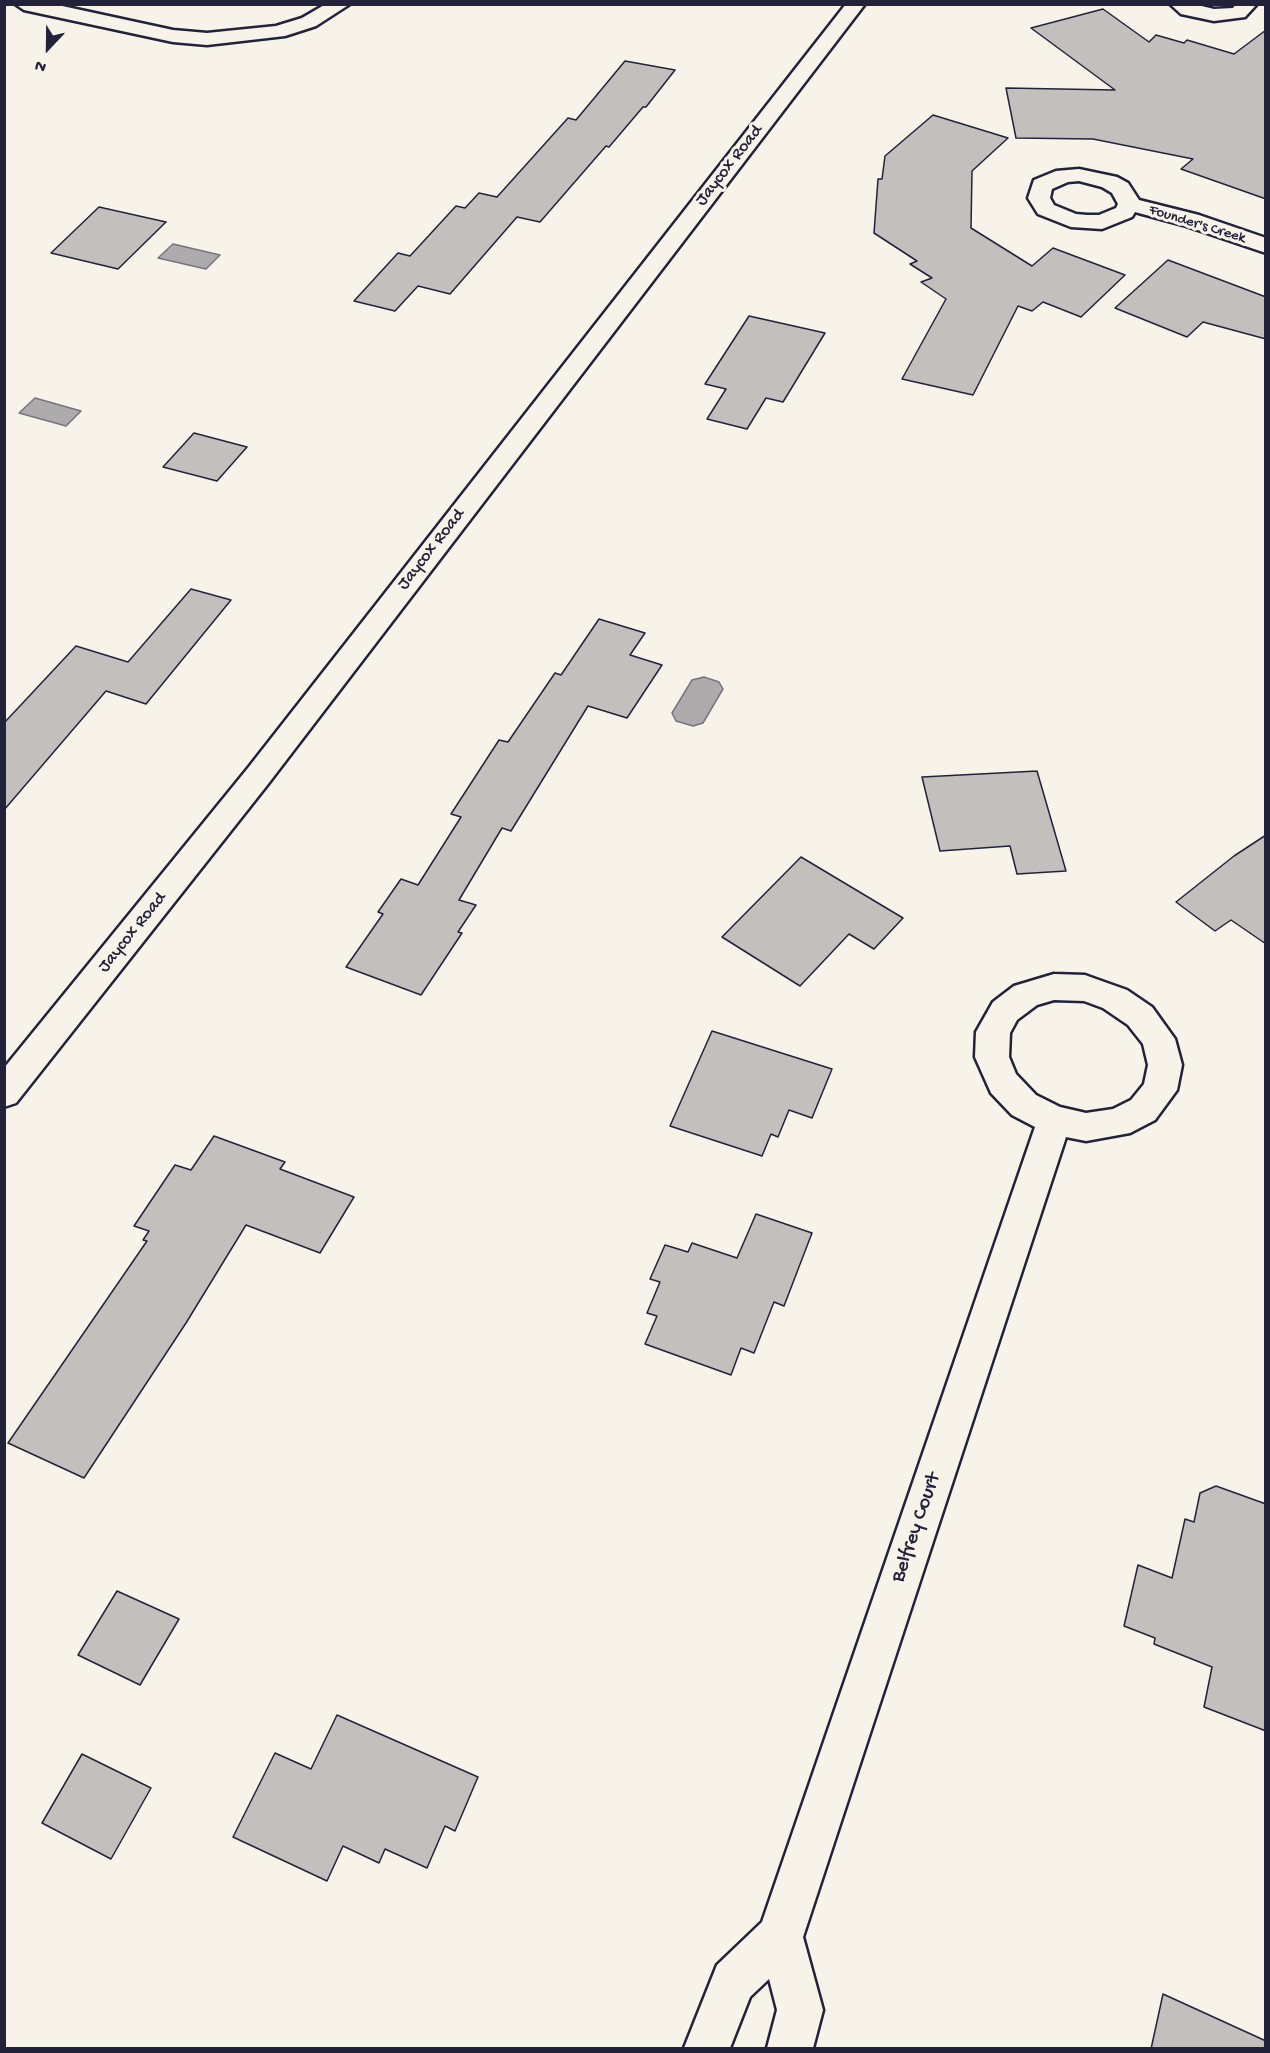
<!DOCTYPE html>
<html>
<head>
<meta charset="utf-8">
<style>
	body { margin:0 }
	#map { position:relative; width:1270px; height:2053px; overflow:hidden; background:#f7f3e8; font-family:"Gochi Hand",sans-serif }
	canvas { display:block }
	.frame { position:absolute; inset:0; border:6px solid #22223b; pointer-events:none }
	.north { position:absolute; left:18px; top:18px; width:60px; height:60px; -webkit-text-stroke:4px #f7f3e8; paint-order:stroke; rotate:202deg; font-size:16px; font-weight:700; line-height:24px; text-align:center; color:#22223b }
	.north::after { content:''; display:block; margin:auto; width:21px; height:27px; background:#22223b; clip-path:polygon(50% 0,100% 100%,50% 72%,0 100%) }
</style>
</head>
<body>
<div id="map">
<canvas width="1270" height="2053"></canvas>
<div class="frame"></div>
<div class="north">N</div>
</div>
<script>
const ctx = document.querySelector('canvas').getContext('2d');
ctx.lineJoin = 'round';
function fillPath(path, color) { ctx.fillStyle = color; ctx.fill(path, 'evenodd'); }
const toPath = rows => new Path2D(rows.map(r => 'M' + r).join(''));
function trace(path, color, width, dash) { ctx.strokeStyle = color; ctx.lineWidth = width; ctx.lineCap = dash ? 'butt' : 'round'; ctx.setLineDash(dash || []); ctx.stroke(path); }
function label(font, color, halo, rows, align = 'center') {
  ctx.font = font + ' "Gochi Hand",sans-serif'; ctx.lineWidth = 6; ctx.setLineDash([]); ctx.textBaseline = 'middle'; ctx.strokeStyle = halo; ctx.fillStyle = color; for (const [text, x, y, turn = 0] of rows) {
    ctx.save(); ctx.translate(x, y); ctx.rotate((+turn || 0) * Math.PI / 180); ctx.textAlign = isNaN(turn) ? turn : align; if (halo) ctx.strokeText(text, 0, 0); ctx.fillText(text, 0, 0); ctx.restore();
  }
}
const water = toPath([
	[173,244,220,255,206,269,158,258,173,244],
	[35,398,81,411,66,426,19,413,35,398],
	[704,677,719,682,723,689,703,723,693,726,676,721,672,713,692,680,704,677]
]);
fillPath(water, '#aeabad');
trace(water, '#76747f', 1.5);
const building = toPath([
	[1103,9,1149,42,1156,35,1184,43,1187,40,1234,54,1266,30,1266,199,1181,169,1193,159,1093,139,1016,138,1006,88,1115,90,1031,28,1103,9],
	[625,61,675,70,646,107,643,107,609,147,606,146,540,222,517,217,450,294,418,286,395,311,354,301,398,253,410,256,456,206,465,208,479,193,497,197,568,118,576,120,625,61],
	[933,115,1008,138,972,171,971,228,1032,266,1053,248,1125,275,1081,317,1043,302,1032,311,1018,306,973,395,902,379,946,299,921,282,932,278,910,264,917,261,874,233,878,179,882,179,885,156,933,115],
	[99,207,166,222,118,269,51,253,99,207],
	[1168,260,1266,297,1266,339,1203,322,1187,337,1115,308,1168,260],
	[749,316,825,333,783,402,766,398,747,429,707,419,726,389,705,384,749,316],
	[194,433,247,447,217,481,163,467,194,433],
	[191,589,231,600,146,704,106,691,4,810,4,723,76,646,128,662,191,589],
	[599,619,645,633,630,655,662,665,627,718,588,706,511,831,502,828,459,900,476,905,458,932,462,933,421,995,346,967,383,914,378,912,401,879,418,885,461,817,451,814,499,740,508,742,555,673,561,675,599,619],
	[1037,771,1066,871,1017,874,1010,846,940,851,922,777,1037,771],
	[1266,835,1266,944,1231,920,1215,931,1176,902,1234,856,1266,835],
	[801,857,903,918,874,949,849,934,800,986,722,937,801,857],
	[712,1031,832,1069,812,1118,789,1110,778,1137,771,1134,762,1156,670,1126,712,1031],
	[214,1136,285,1162,280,1169,354,1197,320,1253,246,1225,186,1323,84,1478,8,1443,147,1241,143,1240,149,1231,134,1226,175,1165,191,1170,214,1136],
	[756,1214,812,1233,784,1306,774,1302,754,1353,741,1348,731,1375,645,1344,657,1316,647,1313,660,1282,650,1279,665,1245,688,1252,692,1243,737,1258,756,1214],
	[1216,1486,1266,1504,1266,1731,1204,1707,1212,1667,1154,1644,1155,1638,1124,1626,1138,1565,1172,1578,1185,1519,1194,1522,1200,1493,1216,1486],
	[117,1591,179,1619,140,1685,78,1655,117,1591],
	[337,1715,478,1777,455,1831,445,1826,427,1868,385,1849,379,1863,343,1846,327,1881,233,1837,275,1753,311,1769,337,1715],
	[82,1754,151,1788,111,1859,42,1823,82,1754],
	[1163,1994,1266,2041,1266,2049,1151,2049,1163,1994]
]);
fillPath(building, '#c2bfbd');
trace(building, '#22223b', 1.5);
const street = toPath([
	[15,4,53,4,173,30,207,33,276,26,302,18,326,4,350,4,316,26,285,36,207,45,173,42,24,10,15,4],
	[1170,4,1193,4,1214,9,1233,8,1236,4,1257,4,1245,17,1214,21,1181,14,1170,4],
	[1079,169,1117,177,1128,183,1139,200,1199,215,1266,238,1266,253,1183,225,1135,212,1132,217,1102,229,1071,227,1038,214,1028,198,1034,180,1056,171,1079,169],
	[1079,181,1102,187,1112,193,1118,204,1116,208,1099,215,1087,215,1076,214,1054,205,1050,198,1052,189,1068,182,1079,181],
	[1054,974,1085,975,1096,979,1127,990,1152,1007,1175,1039,1182,1065,1177,1090,1155,1120,1130,1133,1086,1141,1066,1137,803,1937,823,2010,813,2048,767,2048,777,2010,769,1979,750,1997,730,2048,684,2048,717,1965,762,1922,1035,1127,1012,1115,991,1093,975,1057,976,1032,993,1002,1014,986,1054,974],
	[1054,1000,1084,1001,1103,1008,1128,1025,1143,1044,1148,1065,1144,1084,1131,1100,1113,1109,1086,1113,1060,1107,1036,1095,1016,1074,1009,1057,1010,1033,1017,1020,1037,1005,1054,1000]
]);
const secondary = toPath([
	[846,4,865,4,268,784,16,1103,4,1107,4,1068,248,768,846,4]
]);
trace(street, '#22223b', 5);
trace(secondary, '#22223b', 5);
fillPath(street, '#f7f3e8');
fillPath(secondary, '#f7f3e8');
label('15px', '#22223b', '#f7f3e8', [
	["Founder's Creek",1197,225,17]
]);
label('18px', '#22223b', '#f7f3e8', [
	["Jaycox Road",730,166,-52],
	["Jaycox Road",432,550,-52],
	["Jaycox Road",133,933,-51]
]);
label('21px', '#22223b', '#f7f3e8', [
	["Belfrey Court",917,1528,-71]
]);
</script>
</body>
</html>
